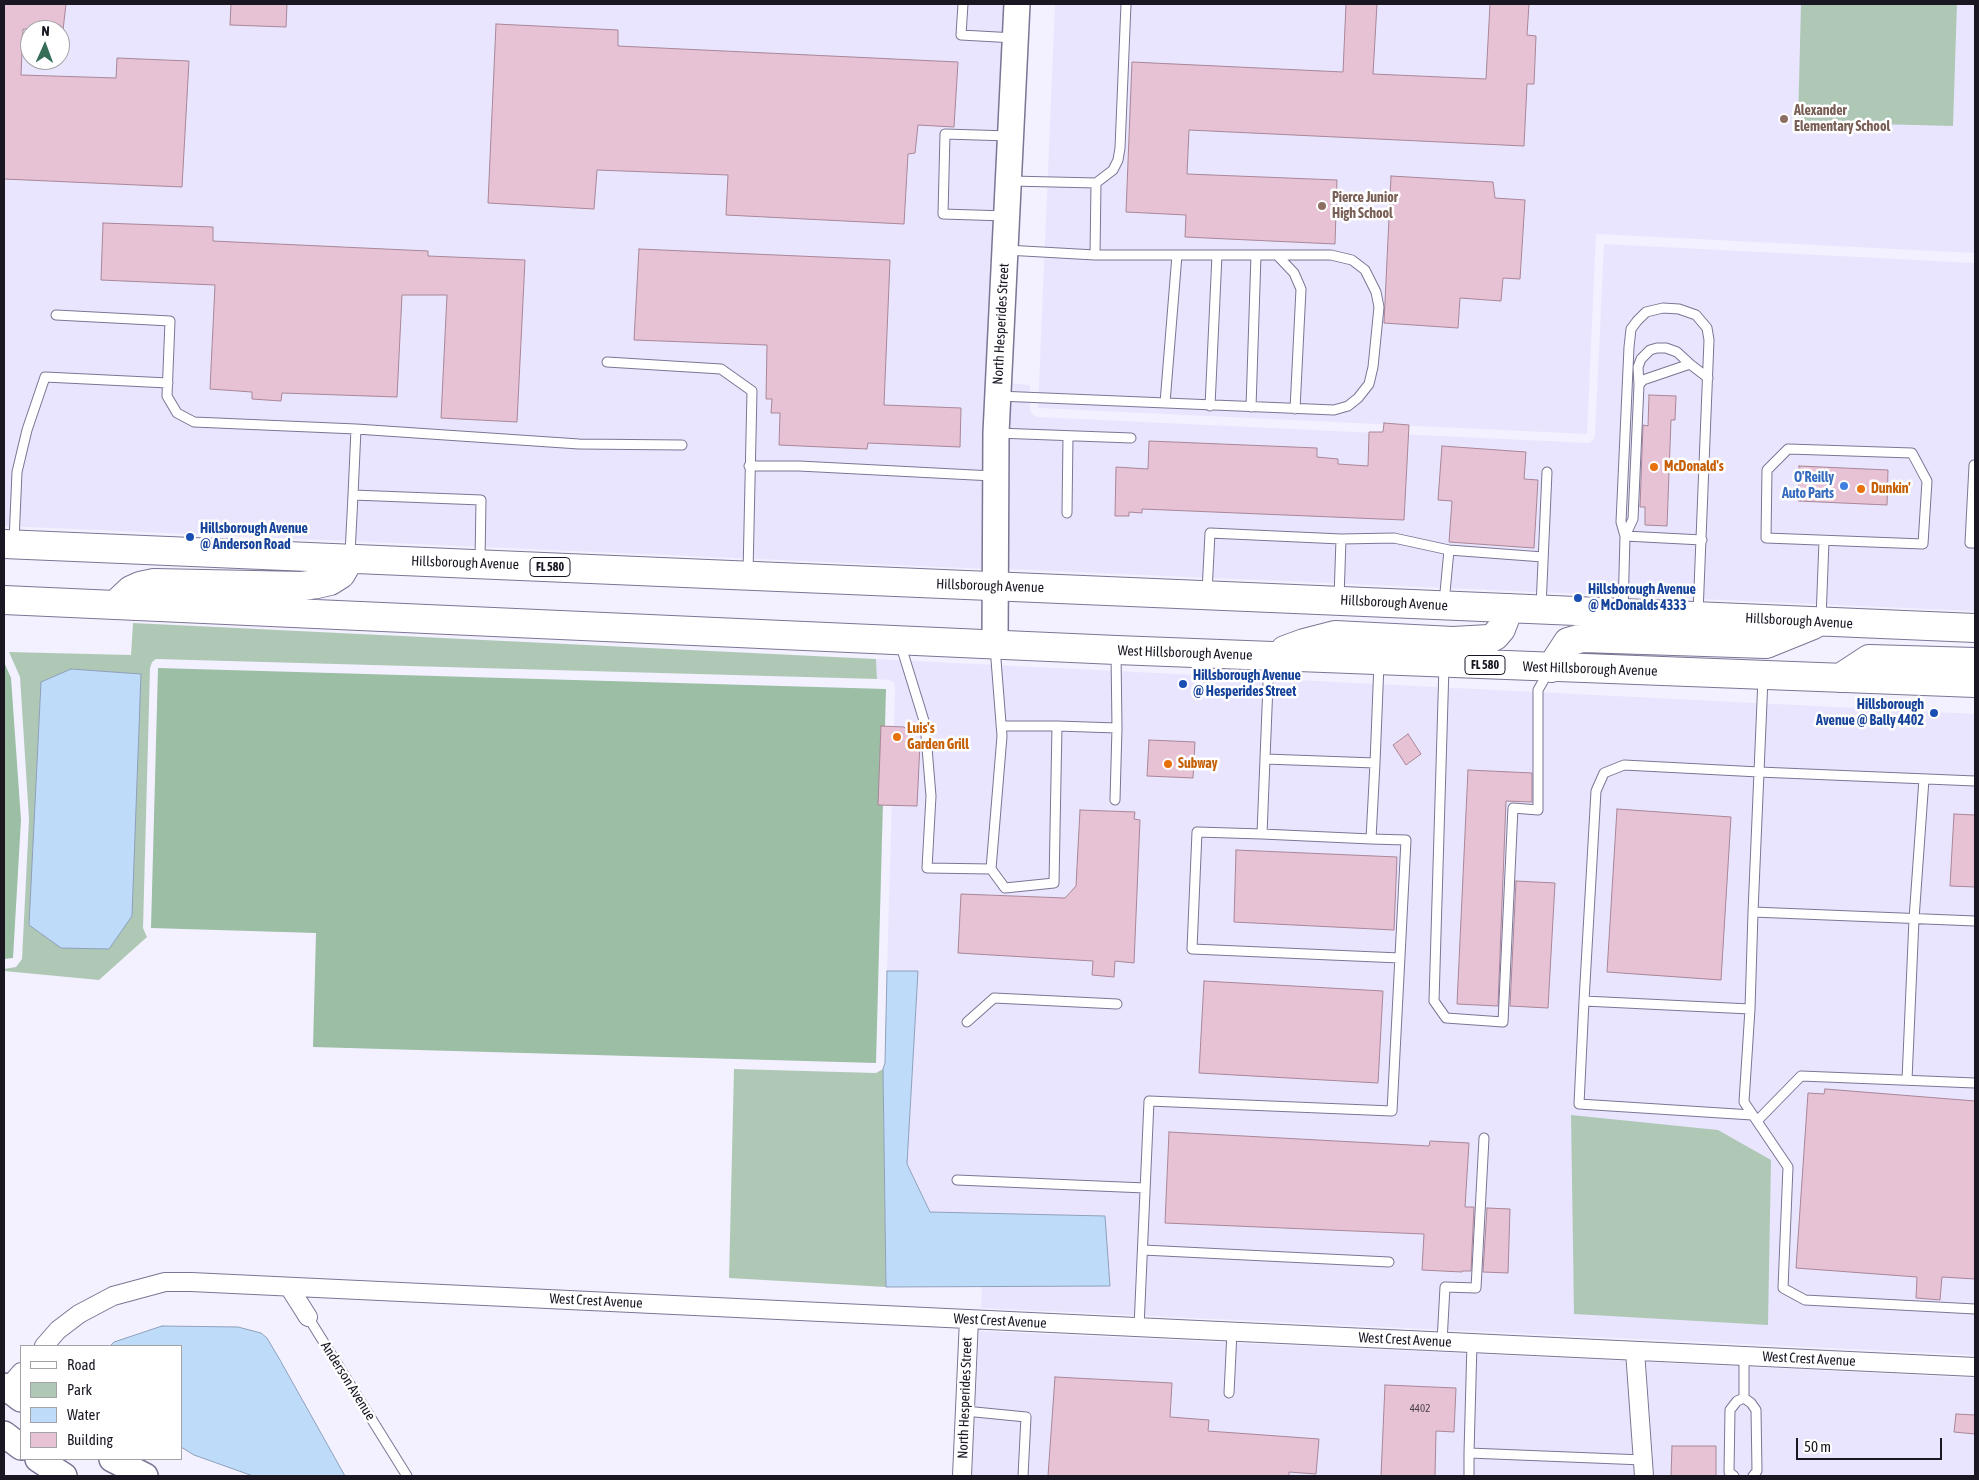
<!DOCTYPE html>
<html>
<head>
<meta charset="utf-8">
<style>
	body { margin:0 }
	#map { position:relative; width:1979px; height:1480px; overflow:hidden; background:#f3f1ff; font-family:"Asap Condensed",sans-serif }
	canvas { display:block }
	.frame { position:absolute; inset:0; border:5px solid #1a1723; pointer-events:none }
	.legend { position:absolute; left:20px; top:1345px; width:162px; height:115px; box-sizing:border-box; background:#fff; border:1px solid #a3a2a7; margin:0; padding:6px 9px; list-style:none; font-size:15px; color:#1a1723 }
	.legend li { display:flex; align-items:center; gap:10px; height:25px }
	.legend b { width:25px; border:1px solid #a3a2a7 }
	.north { position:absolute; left:20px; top:20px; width:50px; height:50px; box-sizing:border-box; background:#fff; border:1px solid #a3a2a7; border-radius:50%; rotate:2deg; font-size:14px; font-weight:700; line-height:20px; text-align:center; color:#1a1723 }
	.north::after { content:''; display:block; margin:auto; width:18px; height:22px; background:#346e57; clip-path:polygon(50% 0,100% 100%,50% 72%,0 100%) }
	.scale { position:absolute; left:1796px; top:1438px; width:146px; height:22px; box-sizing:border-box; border:2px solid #1a1723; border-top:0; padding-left:6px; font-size:15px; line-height:18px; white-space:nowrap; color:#1a1723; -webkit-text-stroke:4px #fff; paint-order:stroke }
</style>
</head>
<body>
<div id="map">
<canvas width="1979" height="1480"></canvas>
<div class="frame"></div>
<ul class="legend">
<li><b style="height:6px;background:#fff"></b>Road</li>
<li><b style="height:14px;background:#afc8b6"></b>Park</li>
<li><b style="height:14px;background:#bfdbfa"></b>Water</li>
<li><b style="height:14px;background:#e6c2d4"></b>Building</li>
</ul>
<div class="north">N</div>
<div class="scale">50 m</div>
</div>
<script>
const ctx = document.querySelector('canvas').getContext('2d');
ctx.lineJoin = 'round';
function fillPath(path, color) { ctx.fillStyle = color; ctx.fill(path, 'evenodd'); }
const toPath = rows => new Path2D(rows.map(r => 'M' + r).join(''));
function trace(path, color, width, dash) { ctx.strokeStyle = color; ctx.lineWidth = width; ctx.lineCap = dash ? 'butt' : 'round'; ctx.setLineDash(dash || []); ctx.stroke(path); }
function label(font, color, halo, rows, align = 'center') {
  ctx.font = font + ' "Asap Condensed",sans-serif'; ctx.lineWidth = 5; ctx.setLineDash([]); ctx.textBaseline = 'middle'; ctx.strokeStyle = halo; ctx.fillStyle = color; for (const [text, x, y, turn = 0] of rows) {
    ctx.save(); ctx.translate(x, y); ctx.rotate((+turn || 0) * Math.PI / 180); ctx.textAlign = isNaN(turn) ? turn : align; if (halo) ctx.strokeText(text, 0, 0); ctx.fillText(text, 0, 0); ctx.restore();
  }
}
fillPath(toPath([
	[4,4,1006,4,985,569,4,526],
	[30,30,60,30,60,60,30,60],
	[1055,4,1975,4,1975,253,1596,234,1587,434,1038,408],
	[1604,244,1975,263,1975,611,1005,569,1009,383,1030,385,1030,410,1033,415,1038,417,1589,443,1593,440,1595,434],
	[876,659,1975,714,1975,1355,981,1308,982,1286,1110,1286,1105,1216,930,1212,907,1164,918,972,887,971,895,689,894,683,889,680,877,679],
	[979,1331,1626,1361,1634,1476,972,1476],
	[1646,1362,1975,1378,1975,1476,1654,1476]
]), '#eae5fe');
fillPath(toPath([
	[1801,4,1957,4,1953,126,1798,122],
	[133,623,876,659,877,679,156,659,152,662,150,668,143,928,147,937,99,980,4,971,4,969,16,967,22,959,29,819,20,677,9,652,131,655],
	[734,1069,876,1073,883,1069,886,1287,729,1278],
	[1571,1115,1718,1130,1771,1160,1768,1325,1574,1314]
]), '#afc8b6');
fillPath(toPath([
	[4,662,11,678,21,820,13,958,4,959],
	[158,668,886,689,876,1063,313,1047,316,933,151,928]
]), '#9bbea4');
const water = toPath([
	[71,669,141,674,132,916,109,949,61,948,29,925,41,682,71,669],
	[887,971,918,971,907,1164,930,1212,1105,1216,1110,1286,886,1287,883,1069,885,1063,887,971],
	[162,1326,238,1327,261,1333,267,1338,280,1360,345,1476,253,1476,194,1455,181,1447,181,1346,110,1346,114,1342,162,1326]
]);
fillPath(water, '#bfdbfa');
trace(water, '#8ea0ba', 1);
const building = toPath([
	[4,4,66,4,63,30,23,29,21,75,116,78,117,58,189,61,182,187,4,179,4,4],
	[231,4,287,4,286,27,230,25,231,4],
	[1346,4,1377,4,1373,74,1486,79,1490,4,1529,4,1527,35,1536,36,1534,84,1527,84,1524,146,1189,130,1187,174,1337,180,1335,244,1185,237,1186,215,1126,212,1132,62,1343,72,1346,4],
	[496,24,618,30,618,46,958,62,954,127,918,125,915,153,908,154,904,224,726,215,728,175,597,170,594,209,488,203,496,24],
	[1391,176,1493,182,1495,198,1525,200,1520,279,1503,278,1501,301,1460,298,1458,328,1384,323,1391,176],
	[103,223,213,227,213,241,428,251,428,256,525,260,517,422,441,418,447,295,402,295,397,397,282,393,281,401,252,399,252,392,210,389,215,285,101,280,103,223],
	[639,249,890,260,884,405,961,408,960,447,868,443,867,449,779,445,780,413,771,413,772,399,766,399,767,345,634,340,639,249],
	[1649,395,1676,396,1675,420,1671,420,1667,526,1645,525,1645,507,1640,507,1643,425,1648,426,1649,395],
	[1384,423,1409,425,1404,520,1142,509,1142,513,1129,512,1129,516,1115,516,1116,467,1148,469,1149,441,1317,448,1317,457,1338,459,1338,464,1368,466,1369,432,1383,432,1384,423],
	[1442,446,1526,452,1524,479,1538,480,1534,548,1449,542,1452,501,1438,500,1442,446],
	[1799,466,1888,470,1887,505,1798,501,1799,466],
	[881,726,904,727,920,743,917,806,878,805,881,726],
	[1408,734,1421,754,1406,765,1393,745,1408,734],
	[1149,740,1195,742,1193,778,1147,776,1149,740],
	[1468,770,1532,773,1532,802,1506,801,1498,1006,1457,1004,1468,770],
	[1617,809,1731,817,1721,980,1607,972,1617,809],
	[1080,810,1135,812,1134,819,1140,820,1134,963,1115,961,1114,977,1092,975,1093,961,958,953,961,894,1065,898,1076,886,1080,810],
	[1954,814,1975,815,1975,887,1950,886,1954,814],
	[1236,850,1397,857,1394,930,1234,922,1236,850],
	[1516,881,1555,883,1548,1008,1510,1006,1516,881],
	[1204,981,1383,991,1378,1083,1199,1073,1204,981],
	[1825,1089,1975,1101,1975,1279,1942,1277,1940,1300,1916,1298,1917,1277,1796,1268,1808,1093,1824,1094,1825,1089],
	[1169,1132,1429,1146,1430,1141,1469,1143,1465,1207,1474,1207,1471,1271,1462,1271,1462,1272,1422,1270,1424,1234,1165,1223,1169,1132],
	[1487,1208,1510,1209,1508,1273,1483,1272,1487,1208],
	[1055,1377,1172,1383,1170,1417,1209,1420,1208,1431,1319,1439,1316,1474,1289,1472,1289,1476,1048,1476,1055,1377],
	[1385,1385,1456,1388,1454,1432,1436,1431,1435,1476,1381,1476,1385,1385],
	[1956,1414,1975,1415,1975,1434,1954,1432,1956,1414],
	[1672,1446,1716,1446,1716,1476,1671,1476,1672,1446]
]);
fillPath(building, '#e6c2d4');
trace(building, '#a88798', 1);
const lane = toPath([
	[963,4,961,35,1015,38],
	[1011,181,1096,183,1095,255],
	[1096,183,1113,170,1118,160,1120,148,1126,4],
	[1006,216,943,214,945,134,1009,136],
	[1277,255,1294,273,1301,289,1295,409],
	[56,315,170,321,167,396,177,413,194,422,356,429,353,495,481,500,480,561],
	[607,362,721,369,752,391,748,573],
	[1639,385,1638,367,1641,359,1650,350,1657,348,1666,348,1677,352,1690,364],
	[998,396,1334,410,1348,406,1358,398,1369,384,1373,367,1379,307,1376,292,1365,270,1352,260,1331,255,1095,255,1006,250],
	[1165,403,1177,255],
	[1210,406,1217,255],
	[1251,407,1256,255],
	[356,429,579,444,682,445],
	[997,433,1131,438],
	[1788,449,1912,453,1927,481,1923,544,1766,538,1767,470,1788,449],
	[1974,465,1970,543,1975,543],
	[749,466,799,466,993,476],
	[1067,513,1068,436],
	[1625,536,1633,519,1639,385,1643,380,1690,364,1708,378],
	[1625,536,1702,540],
	[14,541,17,472,27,430,45,377,168,383],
	[350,554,353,495],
	[1207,592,1210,533,1341,539,1394,538,1449,550,1543,557],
	[1339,598,1341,539],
	[1444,603,1449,550],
	[1541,607,1547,472],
	[1623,611,1625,536,1621,522,1629,347,1631,329,1637,321,1646,312,1663,308,1679,309,1696,315,1707,328,1709,340,1698,613],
	[1821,619,1824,541],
	[900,643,925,724,931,796,927,868,991,869],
	[995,647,1002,736,991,869,1005,888,1054,883,1057,726,1117,728,1116,654],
	[1269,659,1262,834,1197,832,1192,949,1400,958],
	[1444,666,1434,1001,1446,1018,1503,1022,1513,808,1538,810,1538,690,1549,671],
	[1001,726,1057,726],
	[1265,759,1375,763,1379,663],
	[1975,781,1759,772,1753,912,1975,921],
	[1115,800,1117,728],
	[1262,834,1371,839],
	[1753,912,1750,1009,1584,1001,1596,791,1604,773,1624,765,1759,772,1763,678],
	[1584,1001,1579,1104,1752,1115],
	[1750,1009,1744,1102,1788,1167,1783,1288,1805,1300,1975,1309],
	[967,1022,994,998,1117,1004],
	[1907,1080,1914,919,1924,779],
	[1757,1121,1801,1076,1975,1083],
	[957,1180,1145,1188],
	[1143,1250,1389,1262],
	[308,1317,407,1476],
	[1139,1327,1149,1101,1392,1111,1406,840,1371,839,1375,763],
	[1442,1342,1445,1287,1476,1288,1484,1138],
	[1472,1343,1469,1453,1643,1460],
	[1744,1356,1744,1398],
	[1229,1393,1232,1332],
	[1744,1398,1751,1403,1756,1410,1757,1471,1753,1476],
	[965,1411,1026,1417,1023,1476],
	[1469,1476,1469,1453],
	[1734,1476,1729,1472,1730,1410,1737,1401,1744,1398]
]);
const street = toPath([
	[289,1287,308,1317],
	[44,1346,58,1330,79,1314,113,1296,165,1282,191,1282,1975,1367],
	[1635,1351,1644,1476],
	[4,1392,21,1372],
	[962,1476,969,1319]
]);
const secondary = toPath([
	[995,645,996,433,1017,4],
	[4,1386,21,1399],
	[4,1434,21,1447],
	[38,1459,64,1476],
	[112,1459,145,1476]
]);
const primary = toPath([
	[4,544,1975,628],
	[4,600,1116,650,1975,683],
	[115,605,131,590,140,586,154,583,302,586,317,584,330,581,341,574,350,558],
	[1285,650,1304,643,1335,635,1453,641,1489,639,1495,636,1501,629,1509,608],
	[1551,668,1568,642,1582,638,1766,644,1813,625],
	[1840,678,1869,659,1975,662]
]);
trace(lane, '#7c7594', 11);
trace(street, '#7c7594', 20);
trace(secondary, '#7c7594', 28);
trace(primary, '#7c7594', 30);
trace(lane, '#fff', 9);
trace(street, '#fff', 18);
trace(secondary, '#fff', 25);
trace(primary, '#fff', 28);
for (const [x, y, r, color] of [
	[1784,119,5,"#8d6e63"],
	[1322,206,5,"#8d6e63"],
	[1654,467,5,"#e8710a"],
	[1844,486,5,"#3f7fe0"],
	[1861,489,5,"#e8710a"],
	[190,537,5,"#1a4fb4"],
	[1578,598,5,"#1a4fb4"],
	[1183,684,5,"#1a4fb4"],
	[1934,713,5,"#1a4fb4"],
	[897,737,5,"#e8710a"],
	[1168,764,5,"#e8710a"]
]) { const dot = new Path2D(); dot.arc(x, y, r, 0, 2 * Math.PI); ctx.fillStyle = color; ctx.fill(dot); trace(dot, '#fff', 2); }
label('11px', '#4d424f', null, [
	["4402",1420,1409]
]);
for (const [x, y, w] of [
	[550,567,40],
	[1485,665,40]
]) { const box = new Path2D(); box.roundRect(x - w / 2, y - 9.5, w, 19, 4); ctx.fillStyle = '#fff'; ctx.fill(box); trace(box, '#1a1723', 1); }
label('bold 12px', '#1a1723', null, [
	["FL 580",550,567],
	["FL 580",1485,665]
]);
label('bold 14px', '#785e54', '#fff', [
	["Alexander",1794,111],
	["Elementary School",1794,127],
	["Pierce Junior",1332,198],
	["High School",1332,214]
], 'left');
label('14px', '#1a1723', '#fff', [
	["North Hesperides Street",1001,324,-87],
	["Hillsborough Avenue",465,563,2],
	["Hillsborough Avenue",990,586,2],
	["Hillsborough Avenue",1394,603,3],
	["Hillsborough Avenue",1799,621,3],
	["West Hillsborough Avenue",1185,653,2],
	["West Hillsborough Avenue",1590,669,2],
	["West Crest Avenue",596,1301,3],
	["West Crest Avenue",1000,1321,3],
	["West Crest Avenue",1405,1340,3],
	["West Crest Avenue",1809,1359,3],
	["Anderson Avenue",348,1381,58],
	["North Hesperides Street",965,1398,-88]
]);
label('bold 14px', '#c56008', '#fff', [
	["McDonald's",1664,467],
	["Dunkin'",1871,489],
	["Luis's",907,729],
	["Garden Grill",907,745],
	["Subway",1178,764]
], 'left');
label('bold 14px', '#366cbe', '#fff', [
	["O'Reilly",1834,478],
	["Auto Parts",1834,494]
], 'right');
label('bold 14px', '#164399', '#fff', [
	["Hillsborough Avenue",200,529],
	["@ Anderson Road",200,545],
	["Hillsborough Avenue",1588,590],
	["@ McDonalds 4333",1588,606],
	["Hillsborough Avenue",1193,676],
	["@ Hesperides Street",1193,692],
	["Hillsborough",1924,705,"right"],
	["Avenue @ Bally 4402",1924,721,"right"]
], 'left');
</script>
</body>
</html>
